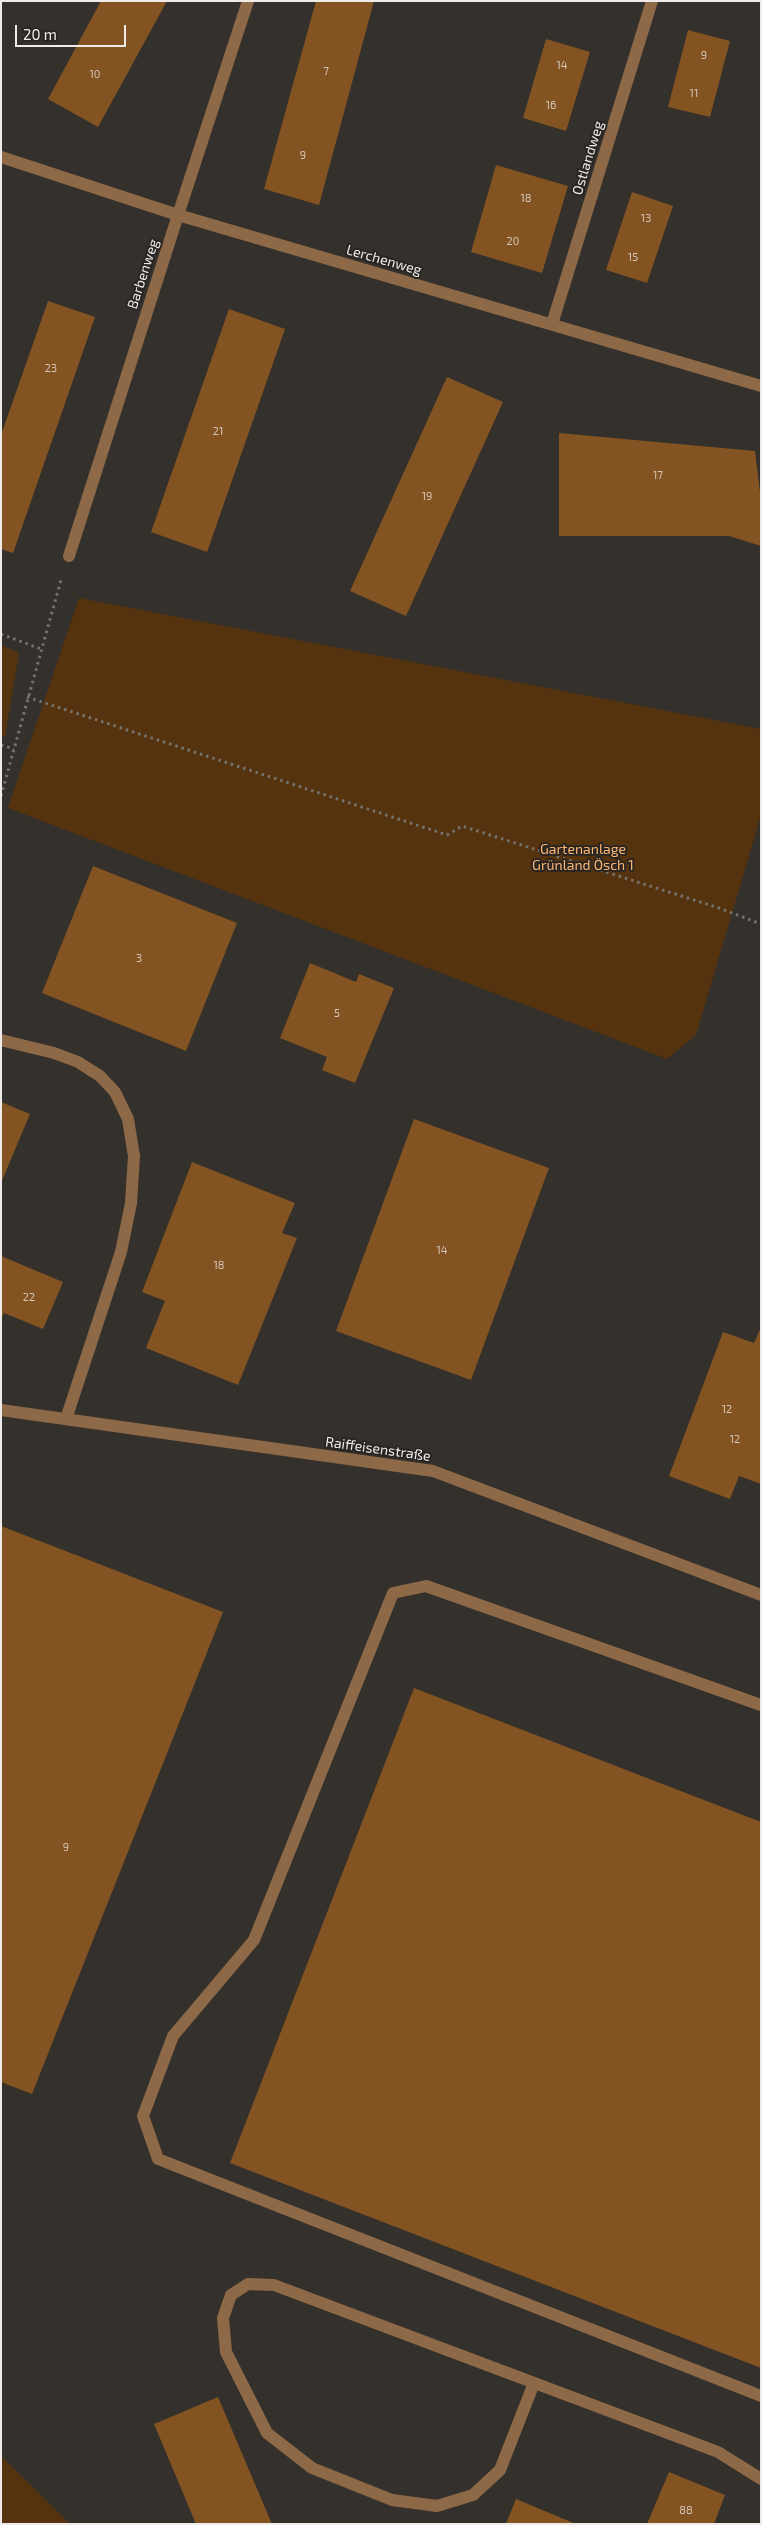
<!DOCTYPE html>
<html>
<head>
<meta charset="utf-8">
<style>
	body { margin:0 }
	#map { position:relative; width:762px; height:2525px; overflow:hidden; background:#34302c; font-family:"Exo 2",sans-serif }
	canvas { display:block }
	.frame { position:absolute; inset:0; border:2px solid #eeebe9; pointer-events:none }
	.scale { position:absolute; left:15px; top:25px; width:111px; height:22px; box-sizing:border-box; border:2px solid #eeebe9; border-top:0; padding-left:6px; font-size:15px; line-height:18px; white-space:nowrap; color:#eeebe9; -webkit-text-stroke:4px #2a2623; paint-order:stroke }
</style>
</head>
<body>
<div id="map">
<canvas width="762" height="2525"></canvas>
<div class="frame"></div>
<div class="scale">20 m</div>
</div>
<script>
const ctx = document.querySelector('canvas').getContext('2d');
ctx.lineJoin = 'round';
function fillPath(path, color) { ctx.fillStyle = color; ctx.fill(path, 'evenodd'); }
const toPath = rows => new Path2D(rows.map(r => 'M' + r).join(''));
function trace(path, color, width, dash) { ctx.strokeStyle = color; ctx.lineWidth = width; ctx.lineCap = dash ? 'butt' : 'round'; ctx.setLineDash(dash || []); ctx.stroke(path); }
function label(font, color, halo, rows, align = 'center') {
  ctx.font = font + ' "Exo 2",sans-serif'; ctx.lineWidth = 4; ctx.setLineDash([]); ctx.textBaseline = 'middle'; ctx.strokeStyle = halo; ctx.fillStyle = color; for (const [text, x, y, turn = 0] of rows) {
    ctx.save(); ctx.translate(x, y); ctx.rotate((+turn || 0) * Math.PI / 180); ctx.textAlign = isNaN(turn) ? turn : align; if (halo) ctx.strokeText(text, 0, 0); ctx.fillText(text, 0, 0); ctx.restore();
  }
}
fillPath(toPath([
	[79,598,761,729,761,815,696,1035,667,1059,8,808],
	[1,645,19,653,5,737,1,735],
	[1,2456,70,2524,1,2524]
]), '#55330e');
fillPath(toPath([
	[101,1,167,1,98,127,48,99],
	[316,1,374,1,319,205,264,189],
	[688,30,730,41,710,117,668,107],
	[546,39,590,52,566,131,523,118],
	[496,165,568,186,542,273,471,252],
	[632,192,673,206,647,283,606,270],
	[48,301,95,317,13,553,1,549,1,435],
	[229,309,285,329,207,552,151,532],
	[447,377,503,402,406,616,350,591],
	[559,433,755,451,761,500,761,546,729,536,559,536],
	[93,866,237,923,186,1051,42,993],
	[310,963,356,982,359,974,394,988,355,1083,322,1070,327,1057,280,1038],
	[1,1102,30,1114,1,1183],
	[414,1119,549,1168,471,1380,336,1331],
	[192,1162,295,1203,282,1233,297,1238,238,1385,146,1348,165,1301,142,1292],
	[1,1256,63,1282,43,1329,4,1313,1,1320],
	[761,1327,761,1484,739,1476,730,1499,669,1476,723,1332,754,1343],
	[1,1526,223,1612,32,2094,1,2082],
	[414,1688,761,1822,761,2368,230,2163],
	[218,2397,272,2524,196,2524,154,2424],
	[669,2472,725,2495,714,2524,647,2524],
	[516,2499,576,2524,506,2524]
]), '#835322');
trace(toPath([
	[1,634,41,649],
	[27,697,447,835,462,826,719,908,761,924],
	[1,745,14,749],
	[1,796,61,580]
]), '#76736f', 3, [2.5, 4]);
trace(toPath([
	[69,556,178,215],
	[1,1040,54,1053,78,1062,100,1076,115,1092,128,1119,134,1156,131,1203,121,1252,66,1419],
	[761,1705,426,1586,393,1593,254,1940,173,2036,143,2116,158,2159,761,2396],
	[534,2383,500,2470,473,2495,437,2506,392,2500,312,2468,267,2433,226,2352,223,2318,231,2295,248,2284,274,2285,718,2452,761,2479]
]), '#8d6947', 12);
trace(toPath([
	[1,157,178,215,761,386],
	[178,215,248,1],
	[552,324,652,1],
	[1,1410,433,1471,761,1595]
]), '#8d6947', 12);
label('11px', '#d3c5b7', null, [
	["9",704,55],
	["14",562,65],
	["7",326,71],
	["10",95,74],
	["11",694,93],
	["16",551,105],
	["9",303,155],
	["18",526,198],
	["13",646,218],
	["20",513,241],
	["15",633,257],
	["23",51,368],
	["21",218,431],
	["17",658,475],
	["19",427,496],
	["3",139,958],
	["5",337,1013],
	["14",442,1250],
	["18",219,1265],
	["22",29,1297],
	["12",727,1409],
	["12",735,1439],
	["9",66,1847],
	["88",686,2510]
]);
label('14px', '#eeebe9', '#2a2623', [
	["Ostlandweg",588,158,-73],
	["Lerchenweg",384,260,16],
	["Barbenweg",143,274,-72],
	["Raiffeisenstraße",378,1449,8]
]);
label('14px', '#fdb570', '#2a2623', [
	["Gartenanlage",583,849],
	["Grünland Ösch 1",583,865]
]);
</script>
</body>
</html>
